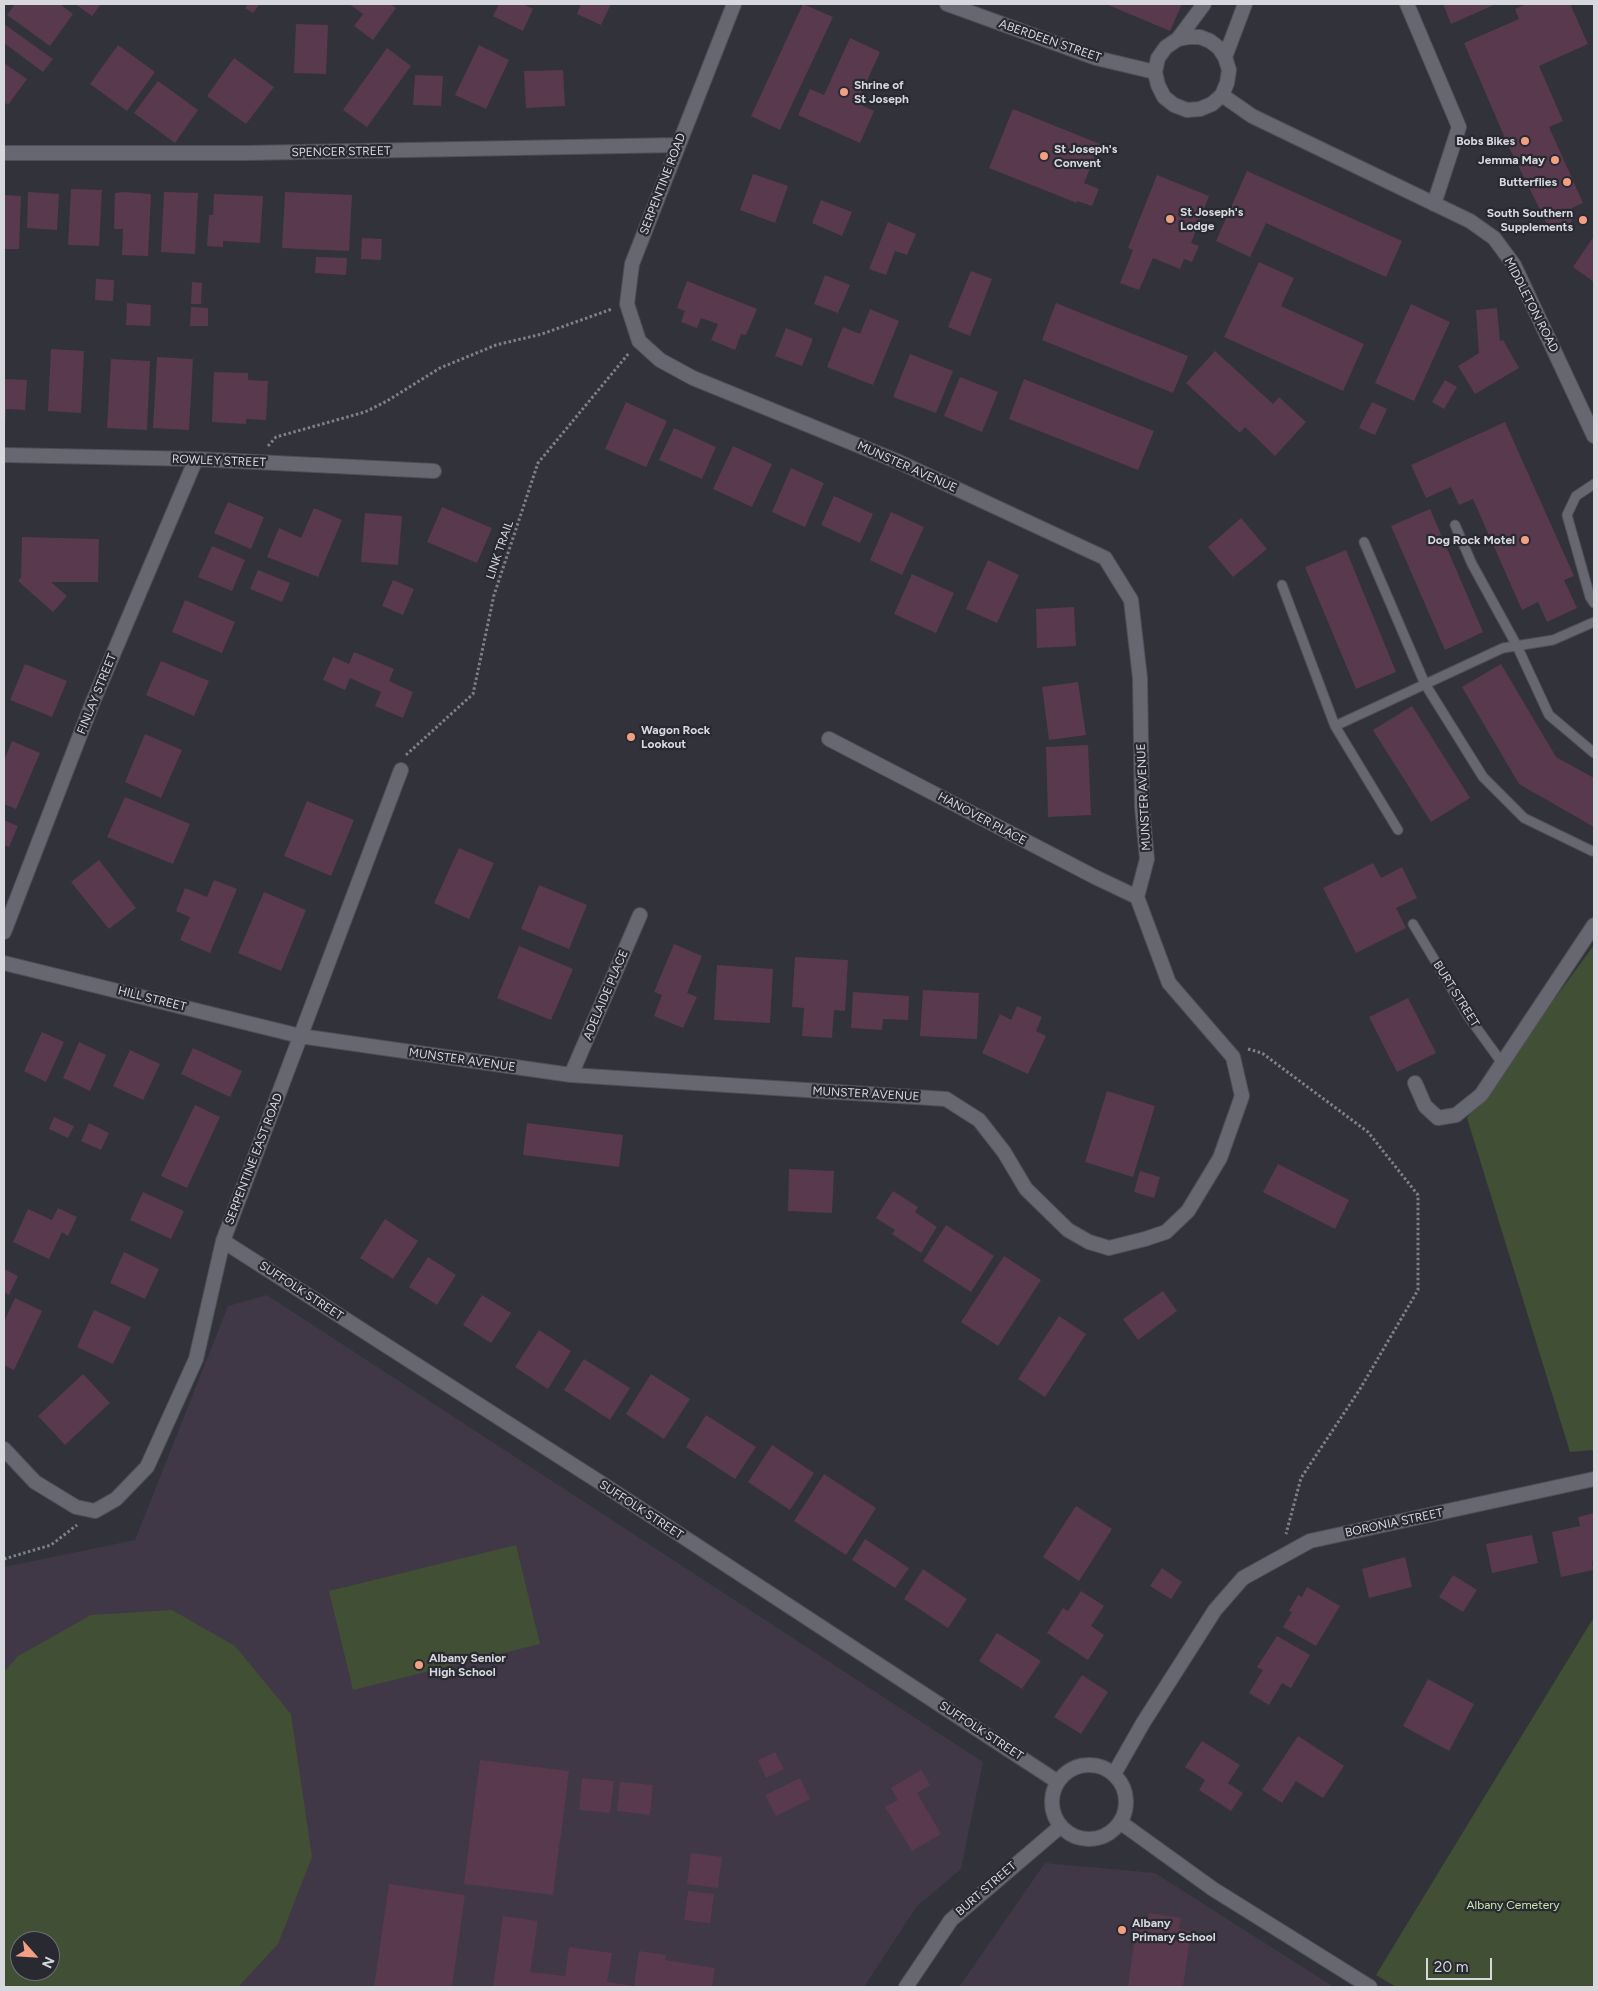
<!DOCTYPE html>
<html>
<head>
<meta charset="utf-8">
<style>
	body { margin:0 }
	#map { position:relative; width:1598px; height:1991px; overflow:hidden; background:#32323b; font-family:Figtree,sans-serif }
	canvas { display:block }
	.frame { position:absolute; inset:0; border:5px solid #d7d8dd; pointer-events:none }
	.north { position:absolute; left:10px; top:1931px; width:50px; height:50px; box-sizing:border-box; background:#282931; border:1px solid #6e6f76; border-radius:50%; rotate:116deg; font-size:14px; font-weight:700; line-height:20px; text-align:center; color:#d7d8dd }
	.north::after { content:''; display:block; margin:auto; width:18px; height:22px; background:#f3a082; clip-path:polygon(50% 0,100% 100%,50% 72%,0 100%) }
	.scale { position:absolute; left:1426px; top:1958px; width:66px; height:22px; box-sizing:border-box; border:2px solid #d7d8dd; border-top:0; padding-left:6px; font-size:15px; line-height:18px; white-space:nowrap; color:#d7d8dd; -webkit-text-stroke:4px #282931; paint-order:stroke }
</style>
</head>
<body>
<div id="map">
<canvas width="1598" height="1991"></canvas>
<div class="frame"></div>
<div class="north">N</div>
<div class="scale">20 m</div>
</div>
<script>
const ctx = document.querySelector('canvas').getContext('2d');
ctx.lineJoin = 'round';
function fillPath(path, color) { ctx.fillStyle = color; ctx.fill(path, 'evenodd'); }
const toPath = rows => new Path2D(rows.map(r => 'M' + r).join(''));
function trace(path, color, width, dash) { ctx.strokeStyle = color; ctx.lineWidth = width; ctx.lineCap = dash ? 'butt' : 'round'; ctx.setLineDash(dash || []); ctx.stroke(path); }
function label(font, color, halo, rows, align = 'center') {
  ctx.font = font + ' Figtree,sans-serif'; ctx.lineWidth = 4.5; ctx.setLineDash([]); ctx.textBaseline = 'middle'; ctx.strokeStyle = halo; ctx.fillStyle = color; for (const [text, x, y, turn = 0] of rows) {
    ctx.save(); ctx.translate(x, y); ctx.rotate((+turn || 0) * Math.PI / 180); ctx.textAlign = isNaN(turn) ? turn : align; if (halo) ctx.strokeText(text, 0, 0); ctx.fillText(text, 0, 0); ctx.restore();
  }
}
fillPath(toPath([
	[267,1295,983,1762,961,1869,917,1906,864,1987,4,1987,4,1567,135,1540,228,1306],
	[20,1941,50,1941,50,1971,20,1971],
	[1045,1863,1155,1873,1334,1987,959,1987]
]), '#403747');
fillPath(toPath([
	[1594,945,1594,1450,1570,1452,1467,1118],
	[516,1545,540,1644,353,1690,329,1591],
	[172,1610,235,1646,291,1714,312,1857,278,1944,238,1987,4,1987,4,1672,18,1656,91,1615],
	[20,1941,50,1941,50,1971,20,1971],
	[1594,1617,1594,1987,1396,1987,1376,1975]
]), '#414f34');
fillPath(toPath([
	[15,4,60,4,73,14,50,46,7,15],
	[75,4,101,4,92,16],
	[248,4,260,4,253,13,245,8],
	[349,4,392,4,392,5,396,8,373,40,354,26,363,14],
	[499,4,523,4,533,9,523,31,493,16],
	[581,4,611,4,601,25,577,14],
	[803,4,833,17,780,130,751,116],
	[1106,4,1182,4,1170,31],
	[1443,4,1496,4,1451,24],
	[1526,4,1570,4,1588,44,1539,66,1563,121,1549,127,1583,203,1572,208,1575,215,1564,233,1551,232,1508,145,1464,43,1519,19,1515,9],
	[4,24,53,59,43,72,4,43],
	[296,24,328,25,326,74,294,73],
	[850,38,880,52,857,103,874,111,860,143,798,115,810,89,824,95],
	[118,45,155,72,127,111,90,84],
	[479,45,509,60,486,109,455,95],
	[387,48,411,66,367,127,343,110],
	[234,58,274,87,246,124,207,96],
	[4,63,27,79,8,105,4,102],
	[563,70,565,106,526,108,524,71],
	[415,75,443,76,441,106,413,105],
	[158,81,198,110,175,143,134,113],
	[1013,109,1100,144,1084,183,1099,189,1092,206,1077,201,1077,203,989,168],
	[1247,171,1402,241,1386,277,1266,223,1250,257,1216,241],
	[753,174,788,186,775,223,740,210],
	[1157,175,1209,196,1191,243,1199,246,1192,262,1184,259,1180,269,1153,258,1139,290,1120,283,1133,250,1128,248],
	[71,189,102,190,99,246,68,245],
	[28,192,59,194,57,230,27,228],
	[124,192,151,194,148,256,122,255,123,229,114,229,115,193],
	[164,192,198,193,195,254,161,252],
	[285,192,352,195,349,251,282,248],
	[214,194,263,196,260,243,223,241,223,247,207,246,209,215,213,215],
	[4,195,21,196,19,249,4,249],
	[821,200,852,212,842,236,812,223],
	[888,222,916,234,907,255,895,251,886,275,869,269],
	[1594,236,1594,282,1573,267],
	[362,238,382,239,381,260,361,259],
	[316,257,347,258,346,275,315,273],
	[1259,262,1294,278,1281,306,1364,344,1343,391,1224,337],
	[971,271,992,279,970,336,948,327],
	[825,275,850,285,838,313,814,304],
	[96,279,114,280,113,301,95,300],
	[687,281,757,309,746,335,741,334,735,350,711,340,718,324,701,318,697,328,681,322,685,311,677,308],
	[192,282,202,283,201,304,191,304],
	[127,303,151,305,150,326,126,325],
	[1056,303,1188,356,1173,393,1042,340],
	[1411,304,1450,322,1414,401,1375,383],
	[191,307,208,308,208,326,190,326],
	[1497,308,1500,341,1503,340,1519,368,1475,394,1458,366,1479,353,1476,310],
	[870,309,899,321,873,385,827,367,843,327,860,334],
	[786,328,813,339,802,366,775,356],
	[51,349,84,351,81,413,48,411],
	[1215,351,1273,404,1279,397,1306,422,1275,456,1245,427,1240,433,1186,383],
	[910,354,953,371,936,413,893,397],
	[157,357,193,359,189,430,153,428],
	[111,359,150,361,147,430,107,428],
	[214,372,248,373,248,380,268,381,266,420,246,419,246,424,212,422],
	[960,377,998,392,982,432,944,416],
	[4,379,27,380,25,410,6,409,5,425,4,425],
	[1024,379,1154,431,1138,470,1009,419],
	[1445,380,1457,387,1444,409,1432,402],
	[626,402,667,421,646,467,605,449],
	[1372,402,1387,409,1375,435,1359,428],
	[1505,422,1574,576,1564,580,1577,608,1547,622,1538,602,1522,610,1473,499,1459,505,1451,487,1426,498,1411,465],
	[674,428,716,447,702,479,659,460],
	[733,446,772,464,752,507,713,489],
	[791,468,824,483,805,527,772,512],
	[834,496,873,514,860,543,821,525],
	[228,502,264,517,251,549,214,533],
	[442,507,492,528,477,563,427,542],
	[314,508,342,520,318,577,267,557,279,528,301,538],
	[1430,509,1483,632,1445,650,1391,526],
	[891,512,924,527,902,575,870,560],
	[365,513,402,516,398,565,361,562],
	[1241,518,1267,549,1233,577,1208,547],
	[22,537,99,539,98,582,51,582,67,596,53,612,18,581,21,577],
	[212,546,245,560,232,591,198,577],
	[1346,550,1396,672,1356,689,1305,567],
	[988,560,1019,575,997,623,966,609],
	[258,570,290,583,282,602,250,589],
	[912,574,954,593,936,633,894,614],
	[393,580,414,589,403,615,382,606],
	[185,600,235,622,222,653,172,632],
	[1074,607,1076,646,1037,648,1036,609],
	[354,652,394,669,389,681,413,692,403,718,375,706,381,692,350,678,345,690,323,680,333,657,349,664],
	[161,661,209,681,194,716,146,695],
	[25,664,67,681,52,717,10,700],
	[1501,664,1556,757,1594,778,1594,827,1519,784,1462,687],
	[1078,682,1086,735,1049,740,1042,687],
	[1412,706,1470,798,1431,822,1373,730],
	[145,734,182,750,161,798,125,782],
	[12,741,40,753,16,809,4,804,4,761],
	[1088,745,1091,815,1048,817,1046,747],
	[125,797,190,824,173,864,107,837],
	[307,801,354,820,331,876,284,856],
	[4,820,18,826,9,847,4,845],
	[459,848,494,863,469,919,434,903],
	[99,860,136,908,109,929,71,882],
	[1373,863,1381,878,1402,867,1417,898,1396,908,1406,928,1356,953,1323,888],
	[214,880,237,889,210,953,180,940,190,917,176,911,185,888,207,897],
	[539,885,587,905,569,949,521,929],
	[264,892,306,910,281,971,238,953],
	[674,944,702,956,687,993,697,997,683,1028,654,1016,662,995,654,992],
	[519,946,573,969,551,1020,497,998],
	[795,957,848,960,845,1011,834,1010,832,1038,802,1036,804,1008,792,1007],
	[717,965,773,969,770,1023,714,1020],
	[923,990,979,993,977,1039,920,1036],
	[853,992,909,996,908,1020,883,1019,882,1030,851,1028],
	[1408,998,1436,1053,1397,1072,1369,1017],
	[1017,1006,1042,1017,1036,1031,1046,1036,1028,1074,982,1053,1000,1014,1011,1020],
	[42,1032,64,1042,46,1082,24,1071],
	[79,1042,106,1055,90,1091,63,1078],
	[193,1048,242,1071,230,1097,181,1074],
	[130,1050,160,1064,143,1100,113,1086],
	[1107,1091,1155,1106,1133,1177,1085,1162],
	[195,1105,220,1117,187,1188,161,1176],
	[54,1117,74,1126,68,1138,49,1129],
	[89,1123,109,1133,101,1150,81,1141],
	[527,1123,623,1135,619,1167,523,1155],
	[1278,1164,1349,1200,1335,1229,1263,1192],
	[789,1169,834,1171,832,1213,788,1211],
	[1140,1171,1160,1177,1154,1198,1134,1192],
	[893,1191,918,1207,915,1212,937,1227,921,1253,892,1234,895,1230,876,1218],
	[143,1192,184,1211,171,1239,130,1220],
	[58,1208,77,1217,68,1236,62,1232,49,1259,13,1242,28,1209,52,1220],
	[385,1219,418,1241,393,1279,360,1258],
	[946,1225,994,1256,971,1292,923,1261],
	[124,1252,159,1269,145,1299,110,1283],
	[1004,1256,1041,1280,998,1346,961,1322],
	[428,1257,456,1275,437,1305,409,1287],
	[4,1269,18,1276,9,1295,4,1292],
	[1163,1291,1177,1311,1138,1340,1123,1319],
	[482,1295,511,1313,491,1343,463,1325],
	[15,1298,42,1311,14,1370,4,1365,4,1322],
	[94,1310,131,1327,113,1364,77,1347],
	[1059,1316,1086,1334,1045,1397,1018,1379],
	[539,1330,571,1351,548,1389,515,1367],
	[584,1359,630,1388,610,1420,564,1390],
	[83,1374,110,1403,65,1445,38,1416],
	[651,1374,690,1399,664,1439,626,1414],
	[706,1415,756,1447,735,1479,686,1447],
	[772,1445,814,1473,790,1510,748,1482],
	[824,1474,876,1508,846,1555,794,1521],
	[1076,1506,1112,1529,1079,1581,1043,1557],
	[1594,1513,1594,1560,1592,1561,1593,1570,1561,1577,1552,1532,1580,1526,1578,1517],
	[1532,1535,1538,1563,1492,1573,1486,1544],
	[865,1539,909,1568,895,1588,852,1560],
	[1405,1557,1412,1587,1369,1598,1362,1569],
	[1162,1568,1182,1582,1171,1599,1150,1586],
	[923,1569,967,1599,948,1628,904,1599],
	[1453,1575,1477,1590,1463,1612,1439,1597],
	[1307,1587,1340,1606,1316,1646,1283,1627,1292,1612,1289,1611,1298,1595,1302,1597],
	[1081,1591,1104,1606,1091,1626,1104,1635,1088,1660,1047,1633,1063,1608,1068,1611],
	[997,1633,1041,1661,1022,1689,979,1661],
	[1277,1636,1310,1655,1291,1688,1282,1683,1269,1705,1249,1693,1263,1670,1257,1667],
	[1082,1675,1108,1692,1081,1734,1054,1717],
	[1428,1679,1474,1704,1449,1751,1403,1726],
	[1298,1736,1344,1766,1323,1798,1296,1781,1282,1803,1262,1790],
	[1202,1741,1240,1765,1228,1783,1243,1793,1231,1811,1199,1790,1205,1780,1185,1767],
	[775,1752,784,1769,766,1778,758,1760],
	[480,1760,569,1771,553,1895,464,1884],
	[921,1770,930,1785,917,1793,941,1834,912,1851,885,1807,898,1800,891,1788],
	[582,1778,614,1781,610,1813,579,1810],
	[800,1778,810,1799,776,1816,765,1795],
	[620,1782,653,1785,650,1815,617,1811],
	[691,1853,722,1857,718,1888,687,1884],
	[389,1884,465,1895,452,1987,374,1987],
	[688,1891,714,1894,710,1923,684,1920],
	[1149,1913,1181,1918,1179,1929,1191,1931,1183,1987,1128,1987,1137,1923,1147,1924],
	[503,1916,538,1921,530,1972,565,1976,569,1947,612,1953,607,1982,634,1986,639,1951,666,1955,665,1960,715,1968,712,1987,493,1987]
]), '#59394d');
const service = toPath([
	[1594,484,1576,496,1567,515,1590,597,1594,603],
	[1455,525,1472,564,1517,646,1549,715,1594,753],
	[1364,542,1425,684,1483,777,1524,818,1592,851],
	[1282,585,1335,726],
	[1398,830,1335,726,1503,648,1553,640,1594,622],
	[1413,924,1468,1016,1502,1063]
]);
const minor = toPath([
	[947,4,1096,58,1155,72],
	[1407,4,1459,127,1434,204],
	[4,153,246,153,678,145],
	[4,455,196,459,434,471],
	[829,739,1095,877,1137,897],
	[4,932,92,704,196,459],
	[4,963,300,1036,571,1075,946,1099,979,1120,1004,1152,1026,1189,1068,1230,1089,1242,1109,1248,1145,1239,1166,1232,1188,1211,1220,1158,1242,1096,1233,1057,1169,983,1137,897,1147,859,1142,807,1140,678,1131,600,1105,558,899,462,693,378,660,360,639,341,627,304,632,264,734,4],
	[571,1075,640,915],
	[1415,1083,1425,1106,1438,1118,1456,1115,1481,1095,1594,925],
	[223,1241,601,1483,1058,1782],
	[4,1449,35,1482,76,1507,95,1511,116,1499,147,1467,196,1359,223,1241,401,770],
	'1052 1802a37 37 0 1 1 74 0a37 37 0 1 1-74 0Z',
	[1114,1774,1143,1723,1215,1610,1243,1578,1310,1541,1594,1479],
	[1120,1822,1213,1889,1370,1987],
	[906,1987,951,1920,1061,1826]
]);
const secondary = toPath([
	[1178,39,1189,37,1200,37,1210,41,1219,48,1225,57,1229,70,1227,83,1222,95,1212,104,1200,109,1187,110,1174,105,1164,97,1158,85,1155,72,1158,58,1166,47,1178,39,1204,4],
	[1225,57,1245,4],
	[1222,95,1252,116,1470,221,1494,238,1514,265,1594,436]
]);
trace(service, '#4f4f56', 11);
trace(minor, '#4f4f56', 16);
trace(secondary, '#4f4f56', 16);
trace(toPath([
	[268,446,276,437,365,412,387,401,440,368,496,345,542,334,612,309],
	[406,755,473,694,494,595,538,463,629,353],
	[1248,1049,1262,1053,1368,1132,1418,1195,1418,1290,1360,1389,1301,1478,1286,1534],
	[4,1559,51,1545,77,1525]
]), '#808087', 3, [2.5, 2.5]);
trace(service, '#666770', 9);
trace(minor, '#666770', 14);
trace(secondary, '#666770', 14);
for (const [x, y, r, color] of [
	[844,92,5,"#f3a082"],
	[1525,141,5,"#f3a082"],
	[1044,156,5,"#f3a082"],
	[1555,160,5,"#f3a082"],
	[1567,182,5,"#f3a082"],
	[1170,219,5,"#f3a082"],
	[1583,220,5,"#f3a082"],
	[1525,540,5,"#f3a082"],
	[631,737,5,"#f3a082"],
	[419,1665,5,"#f3a082"],
	[1122,1930,5,"#f3a082"]
]) { const dot = new Path2D(); dot.arc(x, y, r, 0, 2 * Math.PI); ctx.fillStyle = color; ctx.fill(dot); trace(dot, '#282931', 2); }
label('12px', '#d7d8dd', '#282931', [
	["ABERDEEN STREET",1050,41,19],
	["SPENCER STREET",341,152,-1],
	["SERPENTINE ROAD",663,184,-69],
	["MIDDLETON ROAD",1531,305,63],
	["ROWLEY STREET",219,461,2],
	["MUNSTER AVENUE",907,467,24],
	["LINK TRAIL",500,550,-71],
	["FINLAY STREET",97,694,-68],
	["MUNSTER AVENUE",1144,797,-93],
	["HANOVER PLACE",982,819,28],
	["BURT STREET",1456,994,58],
	["ADELAIDE PLACE",606,995,-67],
	["HILL STREET",152,999,14],
	["MUNSTER AVENUE",462,1060,8],
	["MUNSTER AVENUE",866,1094,3],
	["SERPENTINE EAST ROAD",254,1159,-69],
	["SUFFOLK STREET",301,1291,33],
	["SUFFOLK STREET",641,1510,33],
	["BORONIA STREET",1394,1523,-12],
	["SUFFOLK STREET",981,1731,33],
	["BURT STREET",986,1889,-41]
]);
label('bold 12px', '#d7d8dd', '#282931', [
	["Shrine of",854,85],
	["St Joseph",854,99],
	["Bobs Bikes",1515,141,"right"],
	["St Joseph's",1054,149],
	["Convent",1054,163],
	["Jemma May",1545,160,"right"],
	["Butterflies",1557,182,"right"],
	["St Joseph's",1180,212],
	["Lodge",1180,226],
	["South Southern",1573,213,"right"],
	["Supplements",1573,227,"right"],
	["Dog Rock Motel",1515,540,"right"],
	["Wagon Rock",641,730],
	["Lookout",641,744],
	["Albany Senior",429,1658],
	["High School",429,1672],
	["Albany",1132,1923],
	["Primary School",1132,1937]
], 'left');
label('12px', '#c7e6ab', '#282931', [
	["Albany Cemetery",1513,1905]
]);
</script>
</body>
</html>
